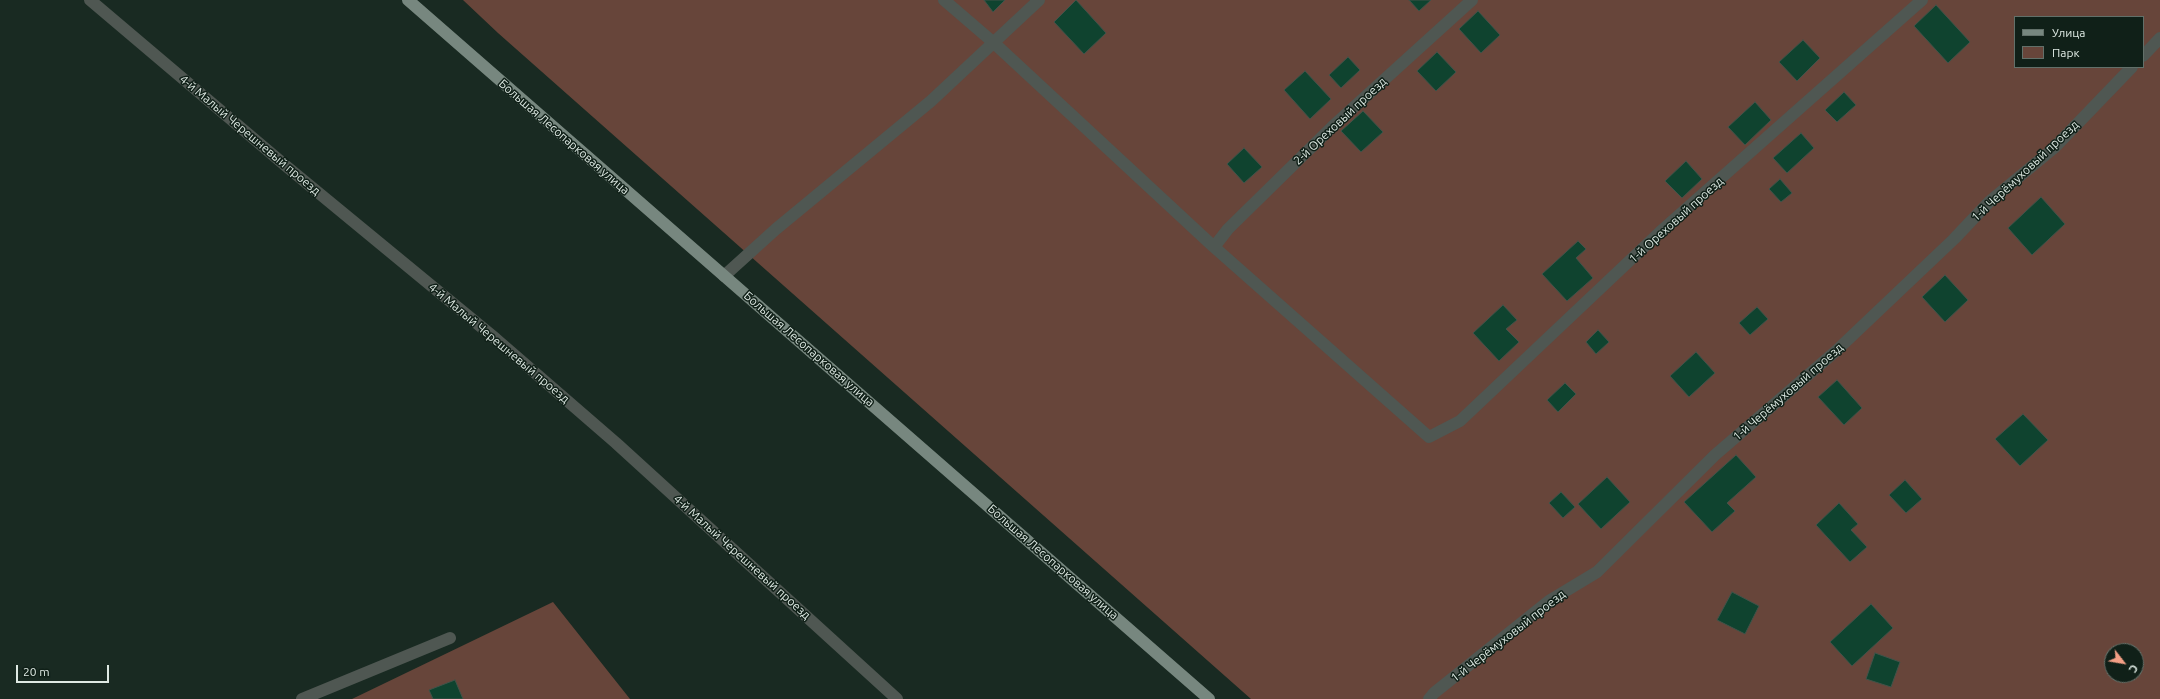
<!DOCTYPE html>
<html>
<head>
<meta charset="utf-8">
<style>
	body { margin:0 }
	#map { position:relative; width:2160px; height:699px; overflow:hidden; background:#192a22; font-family:Ubuntu,sans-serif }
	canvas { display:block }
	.legend { position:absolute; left:2014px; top:16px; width:130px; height:52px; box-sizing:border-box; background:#102018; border:1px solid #627069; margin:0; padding:5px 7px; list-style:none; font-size:12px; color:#dee9e3 }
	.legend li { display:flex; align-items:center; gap:8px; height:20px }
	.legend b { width:20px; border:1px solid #627069 }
	.north { position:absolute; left:2104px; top:643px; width:40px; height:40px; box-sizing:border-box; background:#102018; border:1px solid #627069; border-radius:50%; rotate:121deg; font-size:11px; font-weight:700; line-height:16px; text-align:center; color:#dee9e3 }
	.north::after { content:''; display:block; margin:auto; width:14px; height:18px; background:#f39f85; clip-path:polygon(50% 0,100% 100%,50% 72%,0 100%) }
	.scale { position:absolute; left:16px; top:665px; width:93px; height:18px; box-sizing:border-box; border:2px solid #dee9e3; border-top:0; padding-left:5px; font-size:12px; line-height:14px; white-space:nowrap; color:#dee9e3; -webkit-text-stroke:3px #102018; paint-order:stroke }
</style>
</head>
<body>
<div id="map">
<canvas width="2160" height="699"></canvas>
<ul class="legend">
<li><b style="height:5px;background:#77877f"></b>Улица</li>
<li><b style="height:11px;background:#67453a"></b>Парк</li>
</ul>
<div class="north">С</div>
<div class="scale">20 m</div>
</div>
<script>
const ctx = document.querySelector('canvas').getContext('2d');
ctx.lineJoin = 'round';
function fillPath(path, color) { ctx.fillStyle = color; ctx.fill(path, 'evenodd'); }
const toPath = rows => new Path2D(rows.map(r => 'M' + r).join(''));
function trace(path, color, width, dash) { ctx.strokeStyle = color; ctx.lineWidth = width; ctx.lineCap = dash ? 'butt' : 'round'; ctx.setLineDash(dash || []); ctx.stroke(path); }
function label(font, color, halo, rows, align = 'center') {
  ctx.font = font + ' Ubuntu,sans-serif'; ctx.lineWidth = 3; ctx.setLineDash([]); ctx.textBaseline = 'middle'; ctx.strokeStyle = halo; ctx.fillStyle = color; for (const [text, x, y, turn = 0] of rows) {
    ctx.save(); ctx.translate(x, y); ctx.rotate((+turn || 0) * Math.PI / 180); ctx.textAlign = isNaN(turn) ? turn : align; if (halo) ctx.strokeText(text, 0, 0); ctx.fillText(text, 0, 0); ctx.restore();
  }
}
fillPath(toPath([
	[463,0,2160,0,2160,699,1251,699,498,33],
	[2015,17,2143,17,2143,67,2015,67],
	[2112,651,2136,651,2136,675,2112,675],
	[553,602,630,699,352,699]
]), '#67453a');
const building = toPath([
	[984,0,1005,0,993,12,984,0],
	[1076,0,1106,33,1084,54,1054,22,1076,0],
	[1409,0,1431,0,1419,11,1409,0],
	[1936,5,1970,42,1948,63,1914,26,1936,5],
	[1478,11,1500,35,1481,53,1459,29,1478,11],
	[1803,40,1820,58,1797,81,1779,62,1803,40],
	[1437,52,1456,72,1436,91,1417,71,1437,52],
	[1348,57,1360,70,1341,88,1329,75,1348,57],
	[1305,71,1331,99,1310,119,1284,90,1305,71],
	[1844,92,1856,105,1837,122,1825,110,1844,92],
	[1755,102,1771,120,1745,145,1728,127,1755,102],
	[1363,111,1383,132,1361,152,1341,131,1363,111],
	[1801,133,1814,148,1787,173,1773,158,1801,133],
	[1244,148,1262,167,1244,183,1227,164,1244,148],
	[1686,161,1702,179,1682,198,1665,181,1686,161],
	[1780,179,1792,193,1781,202,1769,189,1780,179],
	[2041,197,2065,224,2032,255,2008,228,2041,197],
	[1578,241,1586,249,1576,258,1593,278,1567,301,1542,274,1578,241],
	[1945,275,1968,300,1945,322,1922,297,1945,275],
	[1503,305,1517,320,1506,329,1519,342,1499,361,1473,333,1503,305],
	[1757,307,1768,319,1750,335,1739,323,1757,307],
	[1598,330,1609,342,1596,354,1586,342,1598,330],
	[1696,352,1715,373,1689,397,1670,376,1696,352],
	[1837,380,1862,408,1844,425,1818,397,1837,380],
	[1565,383,1576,394,1558,412,1547,400,1565,383],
	[2023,414,2048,440,2020,466,1995,439,2023,414],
	[1736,455,1756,477,1727,503,1735,511,1712,532,1684,502,1736,455],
	[1607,477,1630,502,1601,529,1578,504,1607,477],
	[1905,480,1922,499,1906,513,1889,495,1905,480],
	[1561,492,1575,507,1563,518,1549,503,1561,492],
	[1839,503,1858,524,1851,530,1867,547,1850,562,1816,525,1839,503],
	[1732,592,1759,606,1745,634,1717,620,1732,592],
	[1871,604,1893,628,1852,666,1830,642,1871,604],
	[1875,653,1900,662,1891,687,1866,679,1875,653],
	[455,680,463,699,433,699,429,690,455,680]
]);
fillPath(building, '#0f432f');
trace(building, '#405349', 1);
trace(toPath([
	[90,0,286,166,496,339,616,443,897,699],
	[944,0,994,43,1214,247,1429,437,1460,421,1660,232,1922,0],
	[2143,56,2160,38],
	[1214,247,1228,229,1332,127,1472,0],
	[724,276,776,229,931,101,1039,0],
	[302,699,450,638],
	[1429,699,1434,693,1549,601,1597,572,1715,455,1836,351,1954,239,1990,201,2054,148,2132,67]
]), '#4f5752', 12);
trace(toPath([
	[408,0,1209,699]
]), '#77877f', 12);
label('12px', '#dee9e3', '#102018', [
	["2-й Ореховый проезд",1340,121,-43],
	["4-й Малый Черешневый проезд",250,135,40],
	["Большая Лесопарковая улица",564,137,41],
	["1-й Черёмуховый проезд",2025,171,-43],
	["1-й Ореховый проезд",1676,220,-42],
	["4-й Малый Черешневый проезд",499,343,40],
	["Большая Лесопарковая улица",809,349,41],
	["1-й Черёмуховый проезд",1788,392,-41],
	["4-й Малый Черешневый проезд",742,557,42],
	["Большая Лесопарковая улица",1053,562,41],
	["1-й Черёмуховый проезд",1508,636,-38]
]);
</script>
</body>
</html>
